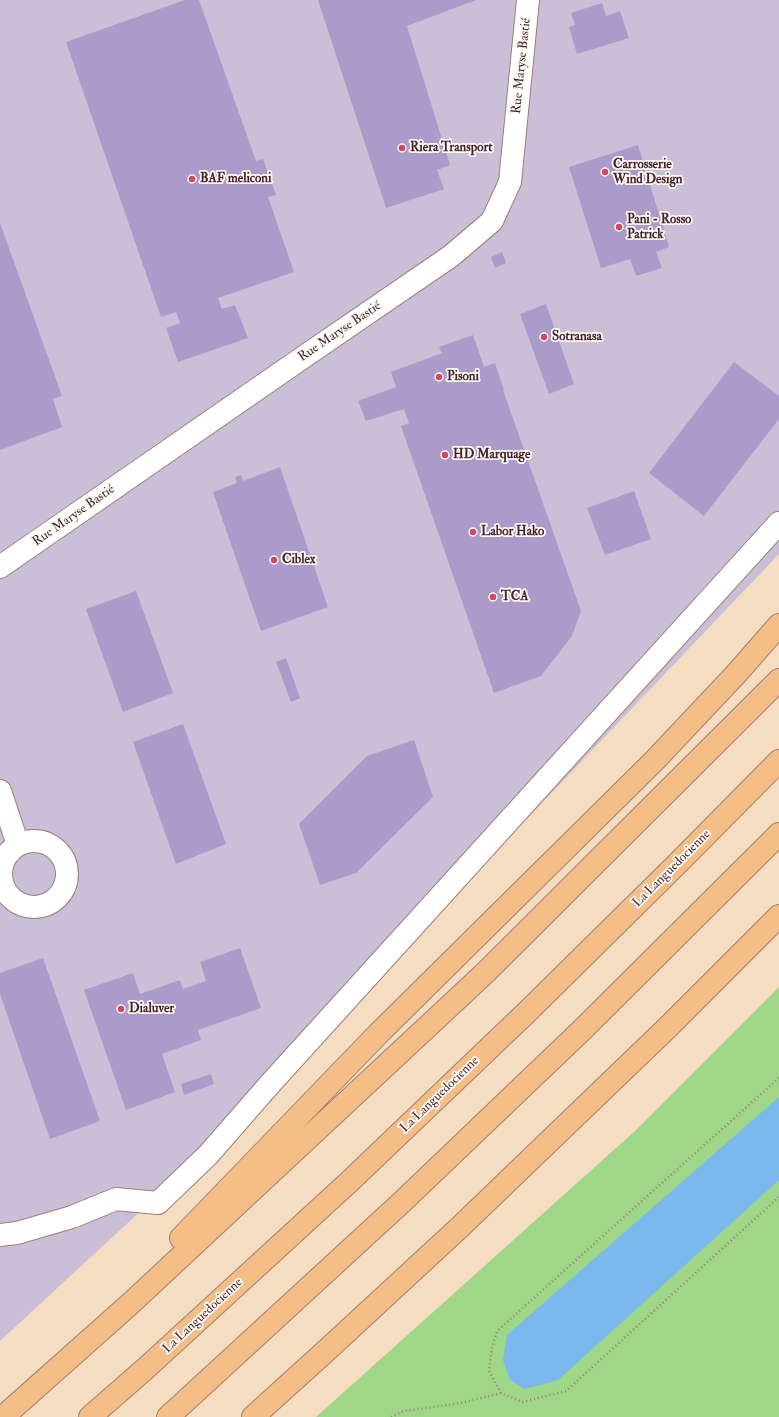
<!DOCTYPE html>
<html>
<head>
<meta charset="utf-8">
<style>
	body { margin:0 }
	canvas { display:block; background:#f5ddc1 }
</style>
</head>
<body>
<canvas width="779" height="1417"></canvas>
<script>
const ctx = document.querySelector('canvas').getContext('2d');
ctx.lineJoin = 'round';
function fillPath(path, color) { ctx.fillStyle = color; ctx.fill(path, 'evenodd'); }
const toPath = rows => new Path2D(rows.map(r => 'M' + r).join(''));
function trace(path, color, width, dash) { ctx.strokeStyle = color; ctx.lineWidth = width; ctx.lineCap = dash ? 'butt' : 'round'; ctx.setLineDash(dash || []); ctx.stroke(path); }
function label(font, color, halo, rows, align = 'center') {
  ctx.font = font + ' "IM FELL Double Pica",serif'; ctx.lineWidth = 3.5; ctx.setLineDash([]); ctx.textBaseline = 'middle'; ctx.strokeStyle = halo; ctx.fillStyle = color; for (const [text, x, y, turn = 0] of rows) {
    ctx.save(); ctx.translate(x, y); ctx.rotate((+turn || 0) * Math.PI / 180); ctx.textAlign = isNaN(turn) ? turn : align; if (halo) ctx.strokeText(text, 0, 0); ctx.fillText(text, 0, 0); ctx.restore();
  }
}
fillPath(toPath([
	[0,0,779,0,779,554,460,889,184,1171,0,1341]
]), '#cabfd7');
fillPath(toPath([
	[779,987,779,1417,316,1417,635,1131]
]), '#9fd688');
fillPath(toPath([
	[779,1097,779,1180,558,1380,525,1389,510,1380,503,1360,507,1335]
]), '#7ab8ed');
fillPath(toPath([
	[185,0,199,0,256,161,263,159,276,195,268,197,294,272,218,298,222,309,235,305,248,338,178,362,166,328,180,323,176,312,161,317,66,42],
	[318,0,476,0,407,26,450,165,437,170,444,189,386,208],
	[602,3,606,16,620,11,629,38,577,54,569,27,575,25,571,13],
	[638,145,669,247,656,252,662,268,636,276,630,259,601,268,569,167],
	[0,223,62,396,53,399,62,427,0,450],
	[502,252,506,263,495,268,491,257],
	[546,304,574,384,549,394,520,314],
	[473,335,484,367,495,363,504,390,503,390,581,611,572,636,541,676,494,693,401,426,409,423,404,409,366,421,358,401,396,387,391,372,442,353,439,347],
	[734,362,779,396,779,419,704,516,649,473],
	[280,467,328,607,261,631,213,492,237,483,235,477,241,475,243,481],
	[634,491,651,539,605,555,587,508],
	[136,591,173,693,123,712,86,609],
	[286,658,300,698,291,702,276,662],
	[183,724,226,844,176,864,133,742],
	[414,740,433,797,356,873,320,885,299,824,367,756],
	[240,948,261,1008,198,1030,201,1040,162,1054,175,1092,126,1110,84,990,133,973,140,994,180,980,183,989,206,981,200,962],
	[43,958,100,1121,50,1139,0,994,0,973],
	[211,1074,214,1084,184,1095,181,1084]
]), '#ab9bcb');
const minor = toPath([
	[0,567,305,356,451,256,492,221,510,182,528,0],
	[0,791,18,845],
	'1 874a33 33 0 1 1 66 0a33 33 0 1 1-66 0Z',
	[0,1235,17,1233,72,1217,116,1199,158,1203,208,1155,270,1084,779,523]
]);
const highway = toPath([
	[181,1238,378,1034,655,760,737,673,779,625],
	[3,1417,130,1304,485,973,779,680],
	[90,1417,145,1369,349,1182,527,1012,676,865,779,761],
	[168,1417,402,1202,582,1030,779,834],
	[253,1417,328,1349,460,1227,667,1028,779,916]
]);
trace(minor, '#a07e76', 24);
trace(highway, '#a07e76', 24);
trace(toPath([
	[779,1078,497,1331,492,1348,489,1371,501,1393,522,1402,566,1391,779,1197],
	[391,1417,404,1411,461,1403,501,1393]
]), '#a07e76', 2.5, [1, 3]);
trace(minor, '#fff', 22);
trace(highway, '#f6be87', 22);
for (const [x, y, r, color] of [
	[402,148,4,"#d1495b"],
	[605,172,4,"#d1495b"],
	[192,179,4,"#d1495b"],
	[619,227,4,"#d1495b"],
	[544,337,4,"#d1495b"],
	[439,377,4,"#d1495b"],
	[445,455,4,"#d1495b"],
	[473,532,4,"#d1495b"],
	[274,560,4,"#d1495b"],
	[493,597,4,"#d1495b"],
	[121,1009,4,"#d1495b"]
]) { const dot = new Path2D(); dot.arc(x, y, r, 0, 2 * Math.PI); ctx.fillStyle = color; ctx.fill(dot); trace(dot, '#fdfcf7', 1.5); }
label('13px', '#4a1f2b', '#fdfcf7', [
	["Rue Maryse Bastié",522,66,-84],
	["Rue Maryse Bastié",340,332,-34],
	["Rue Maryse Bastié",74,516,-35],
	["La Languedocienne",672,869,-45],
	["La Languedocienne",440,1095,-44],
	["La Languedocienne",203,1316,-43]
]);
label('bold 13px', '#4a1f2b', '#fdfcf7', [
	["Riera Transport",410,148],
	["Carrosserie",613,165],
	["Wind Design",613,180],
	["BAF meliconi",200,179],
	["Pani - Rosso",627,220],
	["Patrick",627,235],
	["Sotranasa",552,337],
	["Pisoni",447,377],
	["HD Marquage",453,455],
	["Labor Hako",481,532],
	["Ciblex",282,560],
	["TCA",501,597],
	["Dialuver",129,1009]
], 'left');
</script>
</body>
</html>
